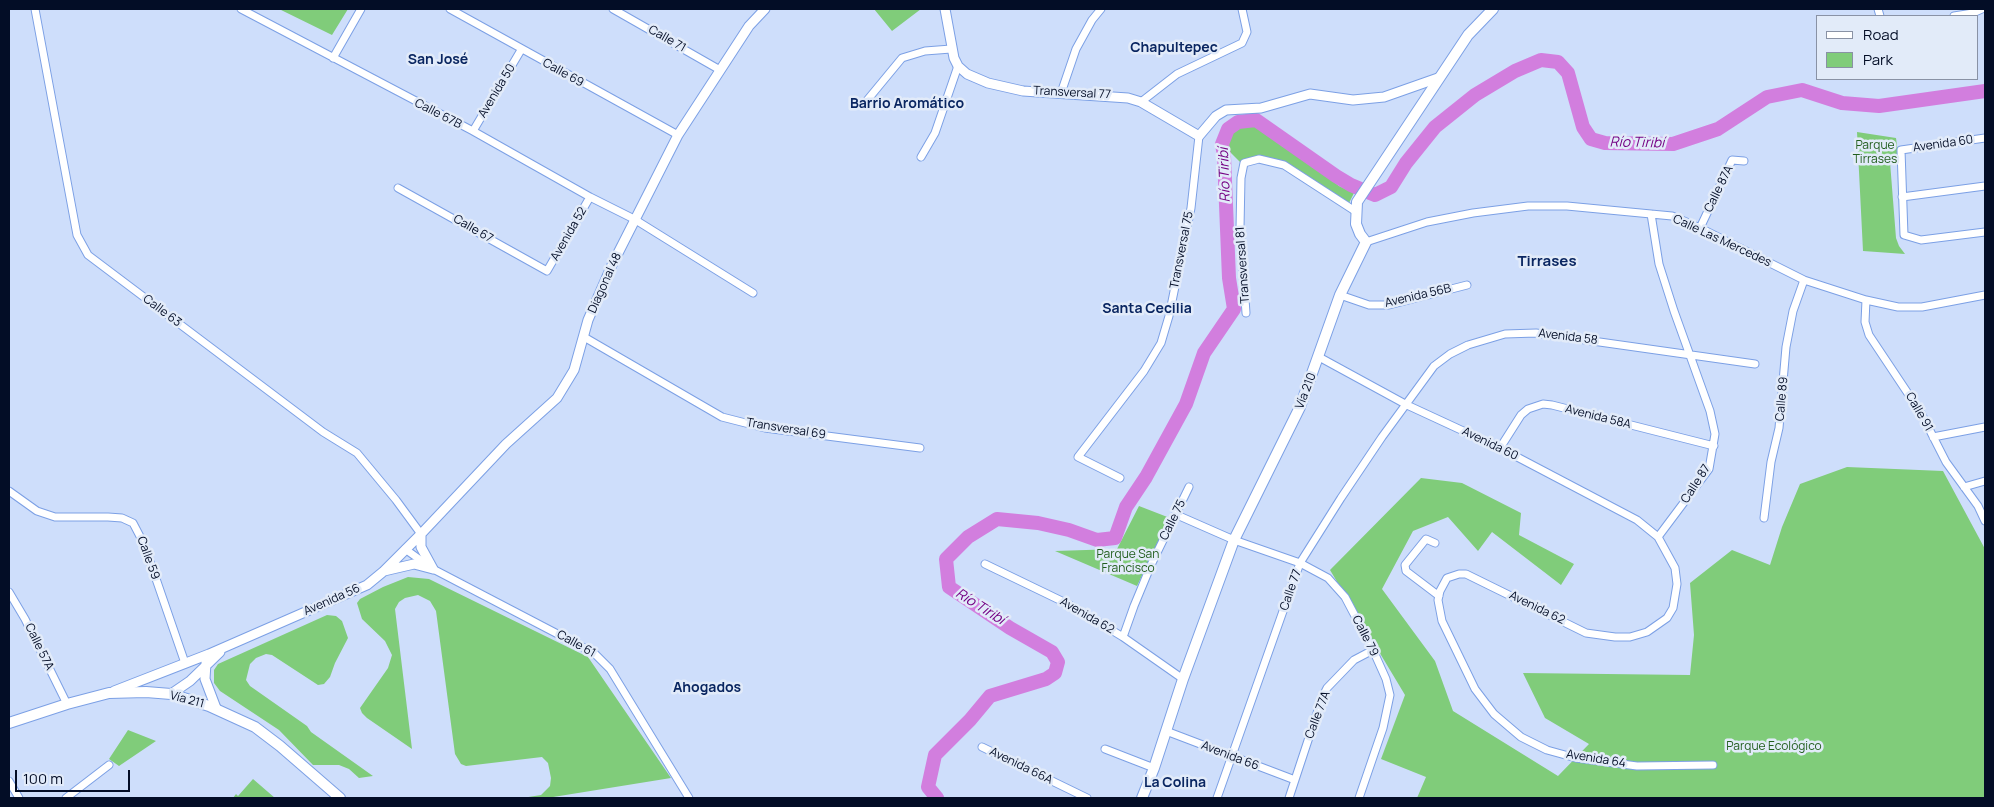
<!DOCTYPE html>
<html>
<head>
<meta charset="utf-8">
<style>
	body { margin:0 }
	#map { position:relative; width:1994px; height:807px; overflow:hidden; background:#cedefb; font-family:Manrope,sans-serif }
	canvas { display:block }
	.frame { position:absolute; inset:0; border:10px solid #030d26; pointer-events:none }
	.legend { position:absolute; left:1816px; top:15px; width:162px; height:65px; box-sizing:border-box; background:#e2ebf9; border:1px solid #8992a5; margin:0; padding:6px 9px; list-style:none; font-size:15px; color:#030d26 }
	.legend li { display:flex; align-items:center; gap:10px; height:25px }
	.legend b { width:25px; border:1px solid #8992a5 }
	.scale { position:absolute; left:15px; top:770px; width:115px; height:22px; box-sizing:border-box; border:2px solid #030d26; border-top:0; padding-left:6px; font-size:15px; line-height:18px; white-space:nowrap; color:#030d26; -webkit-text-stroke:4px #e2ebf9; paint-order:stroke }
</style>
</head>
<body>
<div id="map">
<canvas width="1994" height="807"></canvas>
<div class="frame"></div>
<ul class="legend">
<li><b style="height:6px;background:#fff"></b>Road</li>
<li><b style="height:14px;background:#80cc7a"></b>Park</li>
</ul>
<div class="scale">100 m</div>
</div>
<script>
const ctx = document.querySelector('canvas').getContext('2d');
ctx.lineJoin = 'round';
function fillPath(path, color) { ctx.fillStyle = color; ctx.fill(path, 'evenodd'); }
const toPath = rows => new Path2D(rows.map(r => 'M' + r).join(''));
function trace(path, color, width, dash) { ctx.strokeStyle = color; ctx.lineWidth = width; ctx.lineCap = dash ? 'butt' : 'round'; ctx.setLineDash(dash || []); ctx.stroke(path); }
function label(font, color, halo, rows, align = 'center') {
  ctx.font = font + ' Manrope,sans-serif'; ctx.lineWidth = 5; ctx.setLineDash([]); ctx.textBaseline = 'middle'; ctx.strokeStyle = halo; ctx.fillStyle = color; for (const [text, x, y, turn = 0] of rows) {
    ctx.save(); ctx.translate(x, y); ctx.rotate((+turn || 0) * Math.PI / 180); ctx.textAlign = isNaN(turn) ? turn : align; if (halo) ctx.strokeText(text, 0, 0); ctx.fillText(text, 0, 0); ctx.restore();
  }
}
fillPath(toPath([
	[279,9,348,9,332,35],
	[874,9,921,9,892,31],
	[1244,124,1259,124,1339,186,1354,193,1348,205,1285,164,1258,157,1241,163,1225,147,1233,130],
	[1857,132,1896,138,1898,153,1893,156,1890,162,1896,238,1899,246,1905,254,1863,251],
	[1847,467,1943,471,1985,549,1985,798,1417,798,1426,777,1381,759,1405,695,1330,570,1421,478,1462,483,1521,513,1519,535,1574,564,1561,585,1492,532,1478,551,1448,517,1413,531,1382,589,1435,661,1453,711,1558,776,1589,744,1545,718,1523,673,1690,675,1694,635,1690,583,1732,550,1770,565,1782,527,1800,484],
	[1139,506,1170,518,1137,586,1055,551,1117,549],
	[408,577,429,579,588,657,671,778,547,798,522,798,541,795,550,786,551,778,548,763,542,757,466,766,461,764,455,754,436,611,430,601,418,595,405,598,399,602,395,609,412,749,367,718,362,713,360,708,388,668,392,655,385,641,362,619,357,603,360,599,383,587],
	[327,615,336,616,342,621,348,638,335,663,330,677,324,684,318,685,272,655,266,654,256,658,250,664,246,680,250,686,307,726,311,732,373,776,359,778,349,769,339,765,313,765,279,730,220,691,214,683,214,670,218,664],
	[128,730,156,741,119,766,109,759],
	[253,779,275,798,233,798,236,794,238,796]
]), '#80cc7a');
trace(toPath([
	[937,798,928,787,935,755,970,720,990,696,1046,679,1055,673,1058,662,1052,652,1010,628,949,587,946,559,968,537,997,519,1038,523,1069,530,1097,540,1115,538,1126,507,1146,477,1186,404,1204,353,1234,309,1229,278,1224,156,1222,144,1228,129,1238,122,1256,120,1336,176,1351,185,1375,195,1391,187,1406,163,1435,127,1475,95,1515,71,1541,60,1558,62,1568,73,1583,127,1591,139,1605,143,1673,144,1718,129,1767,97,1802,90,1842,103,1879,106,1985,91]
]), '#d27ede', 14);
const minor = toPath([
	[35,9,77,235,88,255,323,432,357,453,396,500,421,534],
	[241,9,473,131,590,197,634,219,753,293],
	[450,9,678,135],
	[613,9,720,70],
	[1878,9,1880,16],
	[1954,16,1973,13,1982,9],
	[333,58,361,9],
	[1061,93,1076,49,1092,20,1101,9],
	[1141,102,1177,74,1242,43,1247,32,1242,9],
	[864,104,902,58,925,51,951,49],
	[473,131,521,50],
	[1985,138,1901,150,1904,235,1921,240,1985,232],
	[921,157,935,133,958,66],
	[398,188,547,271,590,197],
	[1902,197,1985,186],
	[1651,214,1659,264,1674,311,1710,411,1715,434,1709,469,1658,537,1675,568,1677,584,1673,608,1667,618,1647,632,1630,637,1615,637,1586,633,1466,574,1459,574,1447,578,1440,591,1438,600,1442,621,1475,689,1494,714,1521,737,1547,750,1576,758,1637,766,1713,765],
	[1700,228,1732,160,1744,161],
	[1366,242,1427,222,1473,213,1528,206,1567,206,1672,216,1700,228,1804,280,1866,300,1898,307,1922,307,1985,295],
	[1340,295,1369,305,1389,305,1467,285],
	[1866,300,1865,322,1869,335,1921,413,1946,462,1978,506,1985,521],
	[1246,313,1240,228,1241,178,1244,163,1259,159,1284,165,1355,211],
	[584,337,722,417,765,428,920,448],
	[1319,357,1407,405,1500,448,1637,520,1658,537],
	[1933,437,1985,427],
	[1500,448,1521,415,1528,409,1543,404,1552,405,1714,446],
	[1120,478,1078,457,1144,371,1161,343,1169,316,1191,208,1199,136],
	[1964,487,1985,481],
	[9,491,37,511,55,517,108,517,122,518,133,523,144,544,185,663],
	[1177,515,1234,540,1300,563,1328,578,1345,597,1373,650,1386,679,1390,695,1383,728,1359,798],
	[1764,518,1771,462,1779,428,1786,347,1793,311,1804,280],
	[1435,543,1426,539,1405,565,1406,571,1439,596],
	[405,549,433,569,594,653,610,669,689,798],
	[985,564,1070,605,1123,637,1183,679],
	[9,592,25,619,67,704],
	[1123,637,1134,606,1151,565,1189,487],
	[1166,731,1295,780],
	[982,747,1087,798],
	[1105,749,1154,768],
	[9,781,19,798],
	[66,798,109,765],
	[1217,798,1300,563,1341,498,1382,437,1434,366,1450,354,1468,345,1505,334,1536,333,1755,364],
	[1289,798,1322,698,1327,688,1354,660,1373,650]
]);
const tertiary = toPath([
	[945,9,954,58,958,66,967,74,988,83,1023,91,1128,98,1141,102,1199,136,1216,116,1226,110,1261,108,1310,94,1353,100,1384,97,1438,78],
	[421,534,421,547,433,569],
	[384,571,414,564,433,569],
	[206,663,205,679,216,708],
	[114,691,209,654,367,585,384,571,421,534,506,444,557,398,574,370,588,320,612,265,678,135,749,26,765,9],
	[171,694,190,681,220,652]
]);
const secondary = toPath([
	[9,723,67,704,109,693,146,692,171,694,209,706,255,727,280,746,340,798],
	[1142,798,1154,768,1183,679,1234,540,1300,407,1340,295,1366,242,1360,234,1356,224,1357,202,1468,35,1493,9]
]);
trace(minor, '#7ca0e5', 9);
trace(tertiary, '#7ca0e5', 11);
trace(secondary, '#7ca0e5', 12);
trace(minor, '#fff', 7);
trace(tertiary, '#fff', 9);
trace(secondary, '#fff', 10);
label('12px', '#030d26', '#e2ebf9', [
	["Calle 71",667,39,30],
	["Calle 69",563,73,29],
	["Avenida 50",497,91,-59],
	["Transversal 77",1072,93,3],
	["Calle 67B",438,114,27],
	["Avenida 60",1943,144,-8],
	["Calle 87A",1719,189,-64],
	["Calle 67",473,229,30],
	["Avenida 52",569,234,-60],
	["Calle Las Mercedes",1722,241,25],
	["Transversal 75",1182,250,-79],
	["Transversal 81",1243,265,-94],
	["Diagonal 48",605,283,-66],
	["Avenida 56B",1418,296,-13],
	["Calle 63",162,311,37],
	["Avenida 58",1568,337,7],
	["Vía 210",1306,391,-69],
	["Calle 89",1782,399,-85],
	["Calle 91",1919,412,60],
	["Avenida 58A",1598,417,14],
	["Transversal 69",786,429,9],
	["Avenida 60",1490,444,26],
	["Calle 87",1696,484,-57],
	["Calle 75",1173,520,-64],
	["Calle 59",148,558,70],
	["Calle 77",1291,590,-71],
	["Avenida 56",332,600,-24],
	["Avenida 62",1537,608,26],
	["Avenida 62",1087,616,30],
	["Calle 79",1365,636,63],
	["Calle 61",576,644,29],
	["Calle 57A",39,647,64],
	["Vía 211",187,700,15],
	["Calle 77A",1318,715,-69],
	["Avenida 66",1230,756,21],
	["Avenida 64",1596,759,9],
	["Avenida 66A",1021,766,26]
]);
label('12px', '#225e1e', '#e2ebf9', [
	["Parque",1875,146],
	["Tirrases",1875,160],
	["Parque San",1128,555],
	["Francisco",1128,569],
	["Parque Ecológico",1774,747]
]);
label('bold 14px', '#0a2661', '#e2ebf9', [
	["Chapultepec",1174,48],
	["San José",438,60],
	["Barrio Aromático",907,104],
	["Santa Cecilia",1147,309],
	["Ahogados",707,688],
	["La Colina",1175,783]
]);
label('italic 14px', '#740083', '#e2ebf9', [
	["Río Tiribí",1637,143,1],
	["Río Tiribí",1225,175,-92],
	["Río Tiribí",980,607,32]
]);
label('bold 15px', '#0a2661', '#e2ebf9', [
	["Tirrases",1547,262]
]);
</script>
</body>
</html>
